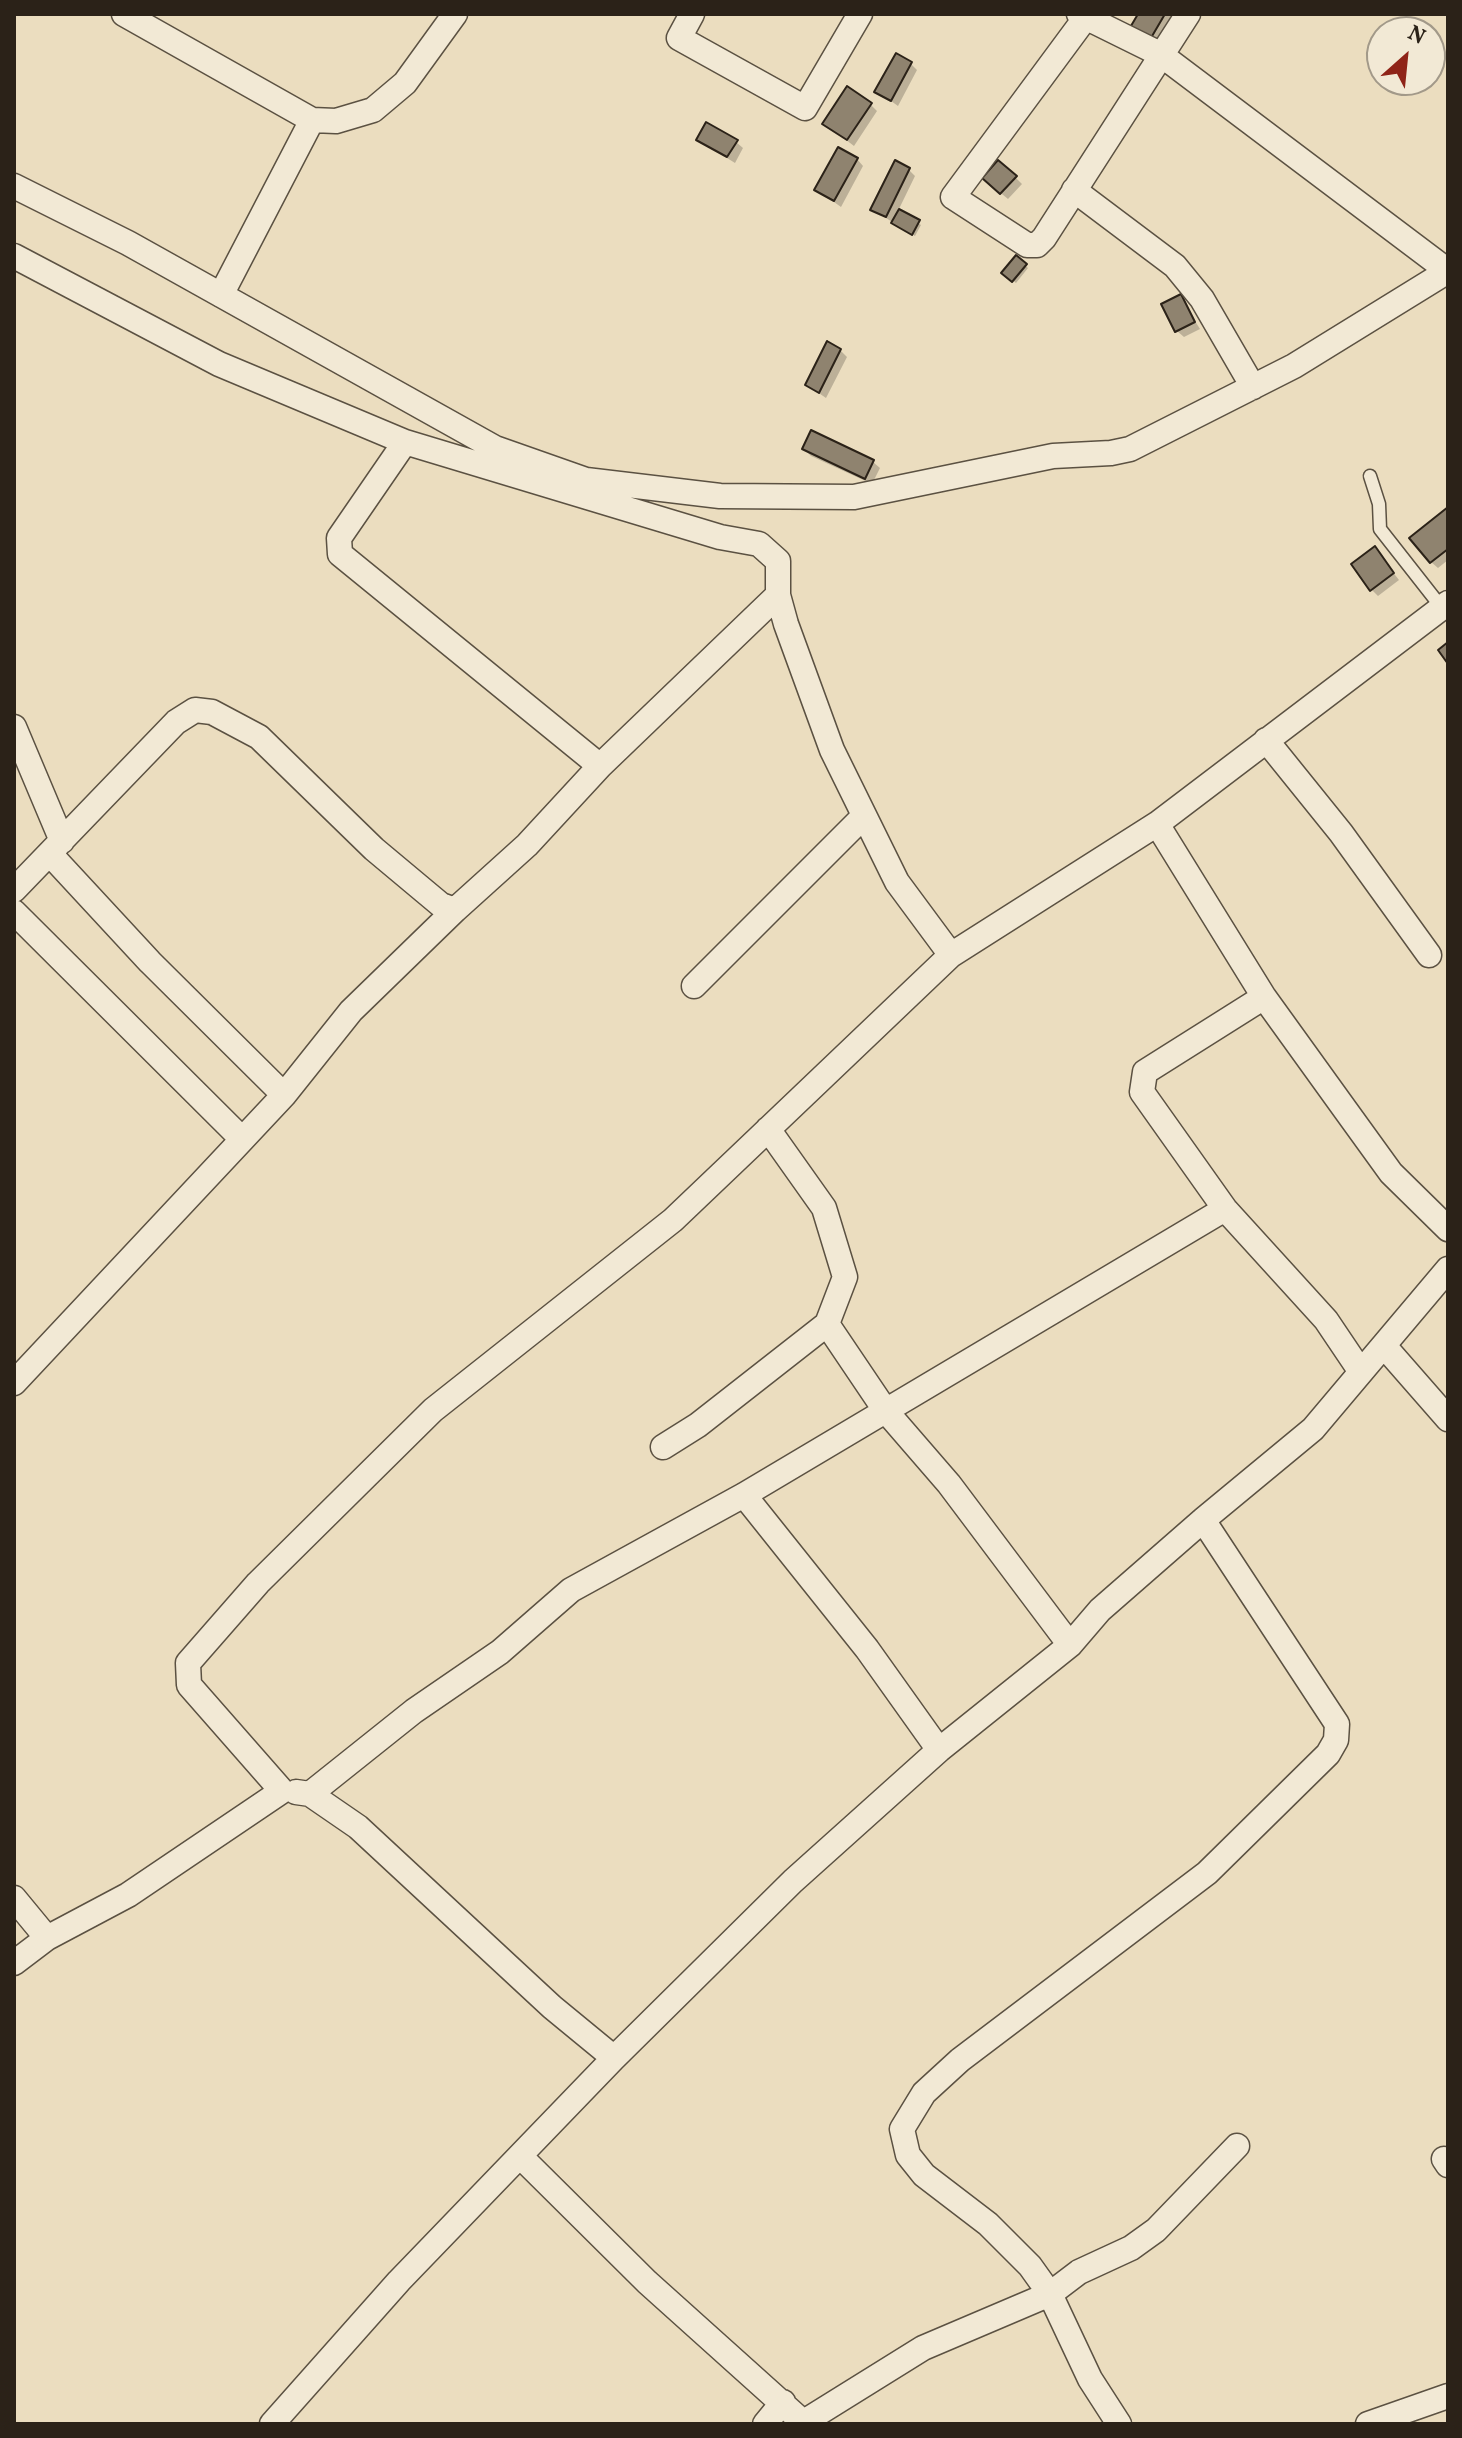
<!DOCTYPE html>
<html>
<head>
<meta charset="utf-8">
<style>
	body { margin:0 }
	#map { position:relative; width:1462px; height:2438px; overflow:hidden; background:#ebddbf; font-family:Vollkorn,serif }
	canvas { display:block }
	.frame { position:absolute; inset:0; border:16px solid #2b2218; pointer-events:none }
	.north { position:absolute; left:1366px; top:16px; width:80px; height:80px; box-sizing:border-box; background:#f2e9d5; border:2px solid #a29989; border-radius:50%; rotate:27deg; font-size:22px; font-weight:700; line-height:32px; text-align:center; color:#2b2218 }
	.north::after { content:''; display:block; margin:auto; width:28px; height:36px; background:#8f2418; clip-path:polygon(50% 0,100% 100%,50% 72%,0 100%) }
</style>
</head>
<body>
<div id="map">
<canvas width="1462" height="2438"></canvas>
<div class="frame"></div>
<div class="north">N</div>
</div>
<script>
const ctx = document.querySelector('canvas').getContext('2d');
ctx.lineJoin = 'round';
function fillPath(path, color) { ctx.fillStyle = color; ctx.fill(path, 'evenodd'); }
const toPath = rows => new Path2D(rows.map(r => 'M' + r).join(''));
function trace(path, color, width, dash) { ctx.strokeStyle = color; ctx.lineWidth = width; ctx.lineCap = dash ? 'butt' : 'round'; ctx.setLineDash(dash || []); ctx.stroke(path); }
fillPath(toPath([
	[1141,14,1176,14,1155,49],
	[911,64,917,70,898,106,877,91],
	[871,105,877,111,854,146,824,123],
	[698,140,736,142,743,148,735,163],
	[857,159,863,166,841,207,817,190],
	[909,170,915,176,898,211,921,225,915,236,873,210],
	[1015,177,1022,184,1008,199,991,185],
	[1016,258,1028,268,1016,283,1004,273],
	[1180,297,1200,329,1184,337,1177,331],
	[840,350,847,357,826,398,807,385],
	[812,433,873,462,880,468,872,484,811,456,804,449],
	[1448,510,1448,560,1438,568,1431,562],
	[1375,549,1399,580,1378,596,1371,589]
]), '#0003');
const building = toPath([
	[1138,14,1165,14,1148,43,1128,31,1138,14],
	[896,53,912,62,891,101,874,92,896,53],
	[847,86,872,103,847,140,822,124,847,86],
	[706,122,738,140,727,157,696,140,706,122],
	[838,147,858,158,834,201,814,190,838,147],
	[895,160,910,168,886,217,870,210,895,160],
	[998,160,1017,176,1000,194,982,178,998,160],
	[899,209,920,220,912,235,891,223,899,209],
	[1016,255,1027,264,1012,282,1001,273,1016,255],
	[1181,294,1195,322,1175,332,1161,304,1181,294],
	[827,341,841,349,819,393,805,385,827,341],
	[811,430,874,460,865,479,802,449,811,430],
	[1448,507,1448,549,1430,563,1409,538,1448,507],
	[1375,546,1394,573,1370,591,1351,564,1375,546],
	[1448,642,1448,664,1438,650,1448,642]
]);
fillPath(building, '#8f836f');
trace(building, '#2b2218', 2);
const lane = toPath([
	[1370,476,1379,504,1380,529,1442,608]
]);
const street = toPath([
	[124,14,312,120,336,121,373,110,405,83,455,14],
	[692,14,679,38,805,108,860,14],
	[1079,14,1160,54,1448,271],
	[1086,17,953,197,1027,245,1037,245,1044,238,1188,14],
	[14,186,128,243,495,448,586,480,720,496,854,497,1053,456,1111,453,1130,449,1294,366,1448,271],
	[1074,190,1175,266,1202,299,1253,387],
	[14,256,219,364,405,442,720,537,759,544,778,561,778,595,786,624,832,750,897,882,951,955],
	[221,295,312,120],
	[405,442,339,538,340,554,600,766],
	[14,727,62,841],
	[1266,740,1341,833,1429,955],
	[1157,824,1264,997,1344,1108,1391,1173,1448,1229],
	[50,854,150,962,284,1095],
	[14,890,176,722,195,710,212,712,259,737,374,849,441,905,455,910,527,845,600,766,778,595],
	[14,912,242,1139],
	[694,986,864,816],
	[1264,997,1145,1072,1142,1092,1225,1209,1326,1320,1361,1372],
	[768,1129,824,1208,845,1277,827,1324,885,1410,949,1484,1070,1645],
	[1385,1347,1448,1419],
	[14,1383,284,1095,351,1011,455,910],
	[663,1447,698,1425,827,1324],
	[744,1495,867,1649,939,1750],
	[296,1792,310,1794,358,1827,552,2007,614,2058],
	[310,1794,414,1711,500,1652,571,1590,744,1495,1225,1209],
	[14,1898,47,1938],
	[14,1963,47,1938,128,1895,282,1791,189,1685,188,1663,258,1583,433,1410,673,1220,951,955,1157,824,1448,603],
	[520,2156,647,2282,805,2424],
	[1444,2159,1448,2165],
	[804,2422,923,2348,1050,2294,1079,2272,1131,2248,1156,2230,1237,2146],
	[272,2424,399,2281,614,2058,793,1881,939,1750,1070,1645,1100,1610,1203,1520,1313,1429,1448,1269],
	[765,2424,783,2402],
	[1119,2424,1090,2379,1050,2294,1030,2266,988,2224,924,2175,908,2155,902,2129,924,2093,960,2060,1207,1873,1328,1754,1336,1740,1337,1724,1203,1520],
	[1368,2424,1448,2396]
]);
trace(lane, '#5b5142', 15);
trace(street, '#5b5142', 27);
trace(lane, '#f2e9d5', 12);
trace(street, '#f2e9d5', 24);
</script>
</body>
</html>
